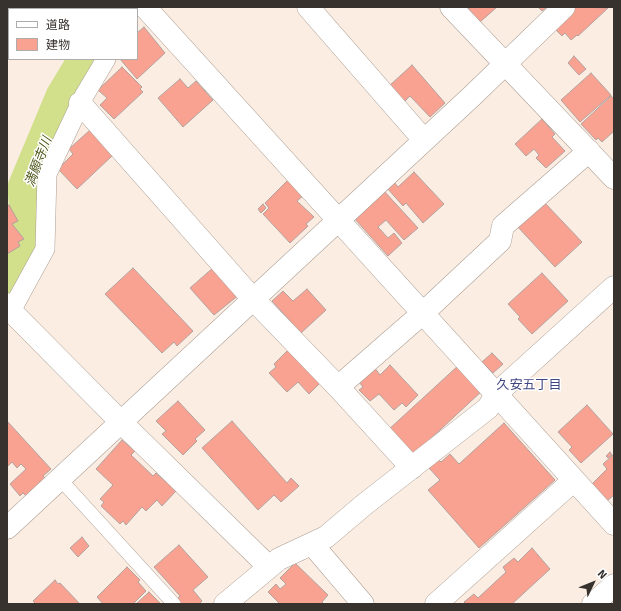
<!DOCTYPE html>
<html>
<head>
<meta charset="utf-8">
<style>
	body { margin:0 }
	#map { position:relative; width:621px; height:611px; overflow:hidden; background:#fbede2; font-family:Signika,"Noto Sans JP",sans-serif }
	canvas { display:block }
	.frame { position:absolute; inset:0; border:8px solid #37322e; pointer-events:none }
	.legend { position:absolute; left:8px; top:8px; width:130px; height:52px; box-sizing:border-box; background:#fff; border:1px solid #afadab; margin:0; padding:5px 7px; list-style:none; font-size:12px; color:#37322e }
	.legend li { display:flex; align-items:center; gap:8px; height:20px }
	.legend b { width:20px; border:1px solid #afadab }
	.north { position:absolute; left:573px; top:563px; width:40px; height:40px; -webkit-text-stroke:3px #fff; paint-order:stroke; rotate:47deg; font-size:11px; font-weight:700; line-height:16px; text-align:center; color:#37322e }
	.north::after { content:''; display:block; margin:auto; width:14px; height:18px; background:#37322e; clip-path:polygon(50% 0,100% 100%,50% 72%,0 100%) }
</style>
</head>
<body>
<div id="map">
<canvas width="621" height="611"></canvas>
<div class="frame"></div>
<ul class="legend">
<li><b style="height:5px;background:#fff"></b>道路</li>
<li><b style="height:11px;background:#f9a292"></b>建物</li>
</ul>
<div class="north">N</div>
</div>
<script>
const ctx = document.querySelector('canvas').getContext('2d');
ctx.lineJoin = 'round';
const toPath = rows => new Path2D(rows.map(r => 'M' + r).join(''));
function trace(path, color, width, dash) { ctx.strokeStyle = color; ctx.lineWidth = width; ctx.lineCap = dash ? 'butt' : 'round'; ctx.setLineDash(dash || []); ctx.stroke(path); }
function fillPath(path, color) { ctx.fillStyle = color; ctx.fill(path, 'evenodd'); }
function label(font, color, halo, rows, align = 'center') {
  ctx.font = font + ' Signika,"Noto Sans JP",sans-serif'; ctx.lineWidth = 3; ctx.setLineDash([]); ctx.textBaseline = 'middle'; ctx.strokeStyle = halo; ctx.fillStyle = color; for (const [text, x, y, turn = 0] of rows) {
    ctx.save(); ctx.translate(x, y); ctx.rotate((+turn || 0) * Math.PI / 180); ctx.textAlign = isNaN(turn) ? turn : align; if (halo) ctx.strokeText(text, 0, 0); ctx.fillText(text, 0, 0); ctx.restore();
  }
}
trace(toPath([
	[120,9,121,7],
	[7,290,32,247,27,188,65,97,88,59]
]), '#d2df8b', 39);
const building = toPath([
	[467,7,497,7,480,22,467,7],
	[538,7,547,7,542,11,538,7],
	[576,7,608,8,578,36,577,35,571,40,565,33,562,36,554,28,576,7],
	[144,27,165,53,137,79,120,59,137,59,137,33,144,27],
	[574,56,586,69,579,75,568,63,574,56],
	[412,65,445,103,430,117,410,96,404,102,389,86,412,65],
	[122,67,142,87,140,89,143,92,114,119,100,105,107,98,98,90,122,67],
	[591,73,611,95,580,122,561,100,591,73],
	[180,79,188,88,196,81,213,100,183,127,158,98,180,79],
	[611,96,614,99,614,131,602,142,598,138,596,140,581,124,611,96],
	[542,119,555,134,552,137,565,151,546,168,536,158,539,155,534,149,526,156,515,144,542,119],
	[90,130,113,155,77,189,58,169,73,154,69,149,90,130],
	[414,172,444,204,423,223,406,203,403,206,387,188,394,182,398,187,414,172],
	[289,179,304,195,297,201,314,217,306,224,308,226,290,243,263,214,269,208,265,203,289,179],
	[384,191,418,228,404,240,386,220,378,227,388,238,394,233,402,243,388,256,354,218,384,191],
	[543,201,582,242,555,267,517,226,543,201],
	[263,204,266,208,261,213,258,209,263,204],
	[9,205,18,221,12,224,24,239,18,242,20,246,7,254,7,206,9,205],
	[214,267,240,294,214,315,190,288,214,267],
	[133,268,193,331,177,346,174,342,162,353,105,294,133,268],
	[542,273,568,301,532,334,518,319,520,317,508,304,542,273],
	[307,289,326,310,301,333,272,301,283,291,293,301,307,289],
	[291,347,322,381,309,394,298,382,287,392,269,373,276,367,274,364,291,347],
	[492,353,503,364,493,373,482,362,492,353],
	[460,364,483,390,413,455,387,431,460,364],
	[390,365,418,395,406,407,402,403,394,410,379,394,370,401,359,390,363,387,359,382,374,367,380,375,390,365],
	[178,401,205,430,195,439,197,441,183,455,162,434,166,431,156,421,178,401],
	[587,405,613,434,581,463,569,450,572,447,558,432,587,405],
	[7,421,51,469,43,476,45,478,26,496,23,493,20,496,10,484,26,469,21,464,17,468,12,462,7,467,7,421],
	[232,421,287,483,291,478,299,486,281,502,274,495,258,510,202,448,232,421],
	[504,423,555,480,479,548,428,490,440,480,428,467,437,458,441,462,450,454,459,464,504,423],
	[122,440,135,451,131,455,153,476,156,473,166,482,170,477,177,484,173,489,176,491,162,506,157,500,146,511,142,507,126,525,123,521,120,524,101,506,104,502,100,499,113,485,96,469,122,440],
	[610,452,612,455,608,458,606,456,610,452],
	[614,454,614,495,607,501,592,484,607,469,603,464,614,454],
	[82,537,89,546,78,557,70,548,82,537],
	[179,545,208,577,193,590,202,601,199,604,181,604,177,599,180,596,154,567,179,545],
	[532,548,550,569,512,604,466,604,464,602,474,594,478,598,506,572,503,567,514,558,518,562,532,548],
	[295,563,328,595,322,602,324,604,280,604,268,592,276,584,280,589,286,584,280,578,295,563],
	[127,567,140,580,138,582,146,591,133,604,103,604,97,597,127,567],
	[55,580,58,584,60,583,80,604,36,604,33,601,55,580],
	[149,592,161,604,136,604,149,592]
]);
fillPath(building, '#f9a292');
trace(building, '#b3a19e', 1);
const service = toPath([
	[60,479,174,604]
]);
const pedestrian = toPath([
	[11,311,45,249,47,174,84,96,106,59]
]);
const minor = toPath([
	[145,7,614,524],
	[308,7,424,140],
	[451,7,614,178],
	[80,103,253,299,338,387,412,468],
	[7,304,11,311,122,423,269,567],
	[338,387,423,313,500,241,503,226,589,151],
	[7,528,472,96,564,7],
	[312,544,363,604],
	[225,604,279,559,326,537,365,504,488,408,496,394,614,287],
	[436,604,574,480]
]);
const tertiary = toPath([
	[593,604,614,585]
]);
trace(service, '#ab9e94', 14);
trace(pedestrian, '#ab9e94', 20);
trace(minor, '#ab9e94', 23);
trace(tertiary, '#ab9e94', 23);
trace(service, '#fff', 13);
trace(pedestrian, '#fff', 19);
trace(minor, '#fff', 22);
trace(tertiary, '#fff', 22);
label('italic 13px', '#52591e', '#fff', [
	["満願寺川",39,162,-69]
]);
label('13px', '#414682', '#fff', [
	["久安五丁目",529,386]
]);
</script>
</body>
</html>
